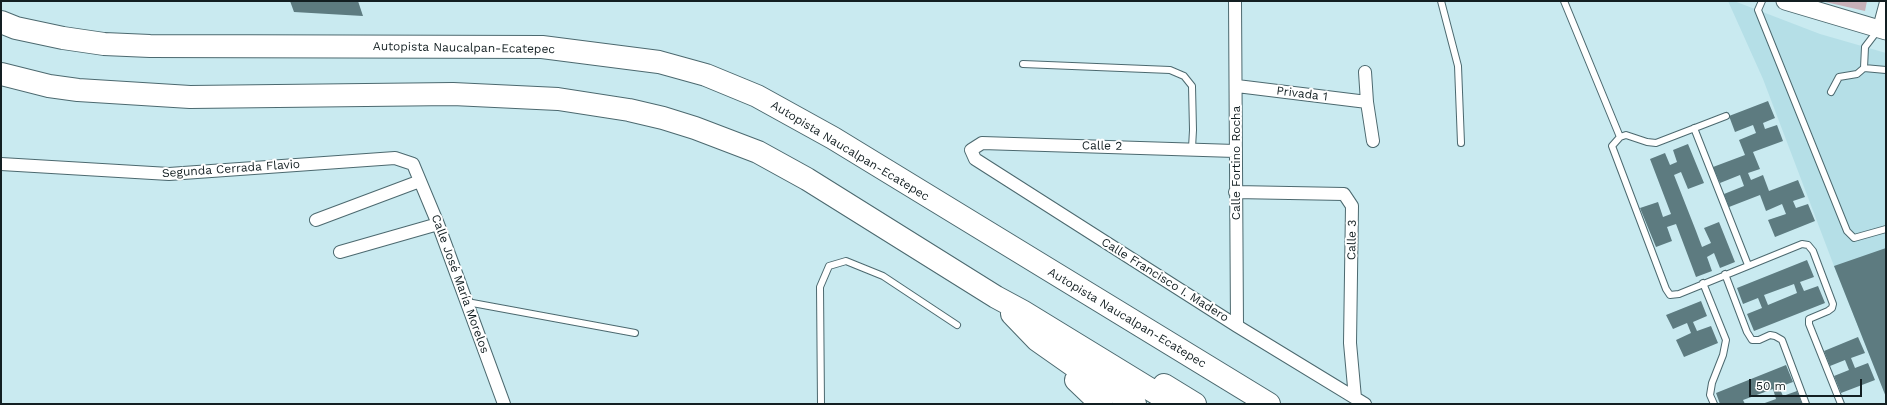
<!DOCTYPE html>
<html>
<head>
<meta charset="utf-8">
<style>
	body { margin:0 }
	#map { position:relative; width:1887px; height:405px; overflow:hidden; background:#c9eaf0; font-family:"Work Sans",sans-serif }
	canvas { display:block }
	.frame { position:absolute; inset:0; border:2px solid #131f22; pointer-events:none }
	.scale { position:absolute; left:1749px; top:379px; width:113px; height:18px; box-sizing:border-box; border:2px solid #131f22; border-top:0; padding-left:5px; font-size:12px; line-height:14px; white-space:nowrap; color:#131f22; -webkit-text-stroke:3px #fff; paint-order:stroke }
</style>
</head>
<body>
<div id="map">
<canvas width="1887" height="405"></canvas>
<div class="frame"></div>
<div class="scale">50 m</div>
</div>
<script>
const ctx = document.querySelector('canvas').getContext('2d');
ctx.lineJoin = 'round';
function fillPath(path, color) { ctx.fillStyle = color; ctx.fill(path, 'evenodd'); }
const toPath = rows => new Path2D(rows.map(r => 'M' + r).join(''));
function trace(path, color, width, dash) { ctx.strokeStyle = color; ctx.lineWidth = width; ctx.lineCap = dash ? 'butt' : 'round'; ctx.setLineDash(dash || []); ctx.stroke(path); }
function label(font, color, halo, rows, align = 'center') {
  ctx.font = font + ' "Work Sans",sans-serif'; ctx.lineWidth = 4; ctx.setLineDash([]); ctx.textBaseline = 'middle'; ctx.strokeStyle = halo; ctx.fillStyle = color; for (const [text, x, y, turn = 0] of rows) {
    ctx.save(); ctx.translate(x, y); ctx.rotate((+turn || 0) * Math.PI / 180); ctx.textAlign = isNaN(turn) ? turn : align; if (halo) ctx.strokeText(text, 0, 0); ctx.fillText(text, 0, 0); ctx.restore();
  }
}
fillPath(toPath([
	[1728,1,1734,1,1820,34,1886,53,1886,397,1834,266,1763,79]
]), '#b5dfe7');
fillPath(toPath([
	[1821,1,1867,1,1865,11]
]), '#c7b0b8');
fillPath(toPath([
	[290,1,358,1,363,16,294,12],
	[1768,101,1775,118,1763,123,1765,129,1777,125,1783,141,1753,152,1760,169,1748,173,1751,180,1763,175,1769,191,1798,180,1805,197,1793,201,1796,208,1808,204,1815,221,1775,237,1768,220,1786,214,1782,204,1766,211,1760,195,1729,207,1724,194,1744,186,1740,175,1720,183,1713,167,1745,155,1739,140,1756,133,1753,125,1735,132,1729,116],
	[1688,144,1704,183,1688,189,1681,172,1674,175,1696,231,1702,247,1711,243,1704,228,1719,222,1735,262,1720,268,1714,253,1707,257,1712,271,1696,277,1676,224,1667,227,1672,241,1656,247,1640,208,1658,202,1663,217,1671,214,1650,159,1665,153,1670,165,1677,162,1673,150],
	[1886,248,1886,397,1834,266],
	[1807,260,1814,277,1800,282,1804,291,1818,286,1825,303,1754,331,1747,314,1762,308,1758,298,1743,304,1737,288],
	[1794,284,1797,293,1768,305,1764,295],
	[1701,301,1707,316,1693,322,1697,331,1711,326,1718,343,1684,357,1676,340,1691,333,1687,323,1673,329,1666,315],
	[1858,337,1865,353,1851,358,1855,368,1868,363,1875,380,1841,393,1834,376,1849,370,1845,360,1830,366,1824,351],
	[1786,365,1793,382,1779,387,1783,396,1797,391,1802,404,1762,404,1776,399,1773,389,1743,400,1745,404,1737,403,1720,404,1716,393]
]), '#5d7b80');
const service = toPath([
	[1441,1,1458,66,1461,143],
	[1564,1,1620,137,1612,146,1666,289,1670,295,1679,294,1802,244,1808,245,1813,251,1833,304,1832,308,1828,311,1809,319,1809,324,1841,404],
	[1762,1,1758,10,1847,231,1854,238,1886,229],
	[1023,64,1170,70,1184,76,1192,86,1193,130,1192,148],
	[1864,68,1886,70],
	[1831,92,1839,77,1857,74,1864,68,1865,47,1878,30],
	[1694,128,1748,265],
	[1620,137,1626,135,1647,142,1656,143,1726,116],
	[1725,274,1747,332,1752,340,1759,340,1770,335,1775,336,1782,340,1806,404],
	[1703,283,1726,340,1723,355,1712,383,1710,395,1714,404],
	[467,302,635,333],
	[821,404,820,287,829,266,846,261,883,276,957,325]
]);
const minor = toPath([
	[1235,1,1237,326],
	[1879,28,1886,2],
	[1365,72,1367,102,1373,141],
	[1237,86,1367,102],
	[1235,151,982,143,971,150,975,159,1237,326,1365,404],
	[1,164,169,174,395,158,413,164,438,224,504,404],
	[1235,192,1344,194,1352,206,1350,343,1355,398],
	[316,220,420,181],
	[340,252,438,224]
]);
const secondary = toPath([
	[1785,1,1886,31]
]);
const motorway = toPath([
	[1,22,16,28,63,38,104,44,150,46,542,47,659,62,706,75,757,96,833,138,1269,404],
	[1,74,49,86,78,90,190,97,453,94,558,99,629,110,663,118,695,128,758,152,807,179,996,297,1022,311,1174,404],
	[1012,314,1037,340,1074,366,1135,404],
	[1076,380,1101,404],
	[1164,385,1195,404]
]);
trace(service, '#4c696f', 8);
trace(minor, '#4c696f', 14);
trace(secondary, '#4c696f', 19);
trace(motorway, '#4c696f', 24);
trace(service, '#fff', 6);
trace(minor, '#fff', 12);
trace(secondary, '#fff', 17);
trace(motorway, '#fff', 22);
label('12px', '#131f22', '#fff', [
	["Autopista Naucalpan-Ecatepec",464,48,1],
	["Privada 1",1302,94,7],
	["Calle 2",1102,146,1],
	["Autopista Naucalpan-Ecatepec",850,151,31],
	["Calle Fortino Rocha",1236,163,-90],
	["Segunda Cerrada Flavio",231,169,-4],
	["Calle 3",1352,240,-89],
	["Calle Francisco I. Madero",1165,280,32],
	["Calle José María Morelos",460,284,70],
	["Autopista Naucalpan-Ecatepec",1127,318,31]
]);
</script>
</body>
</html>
